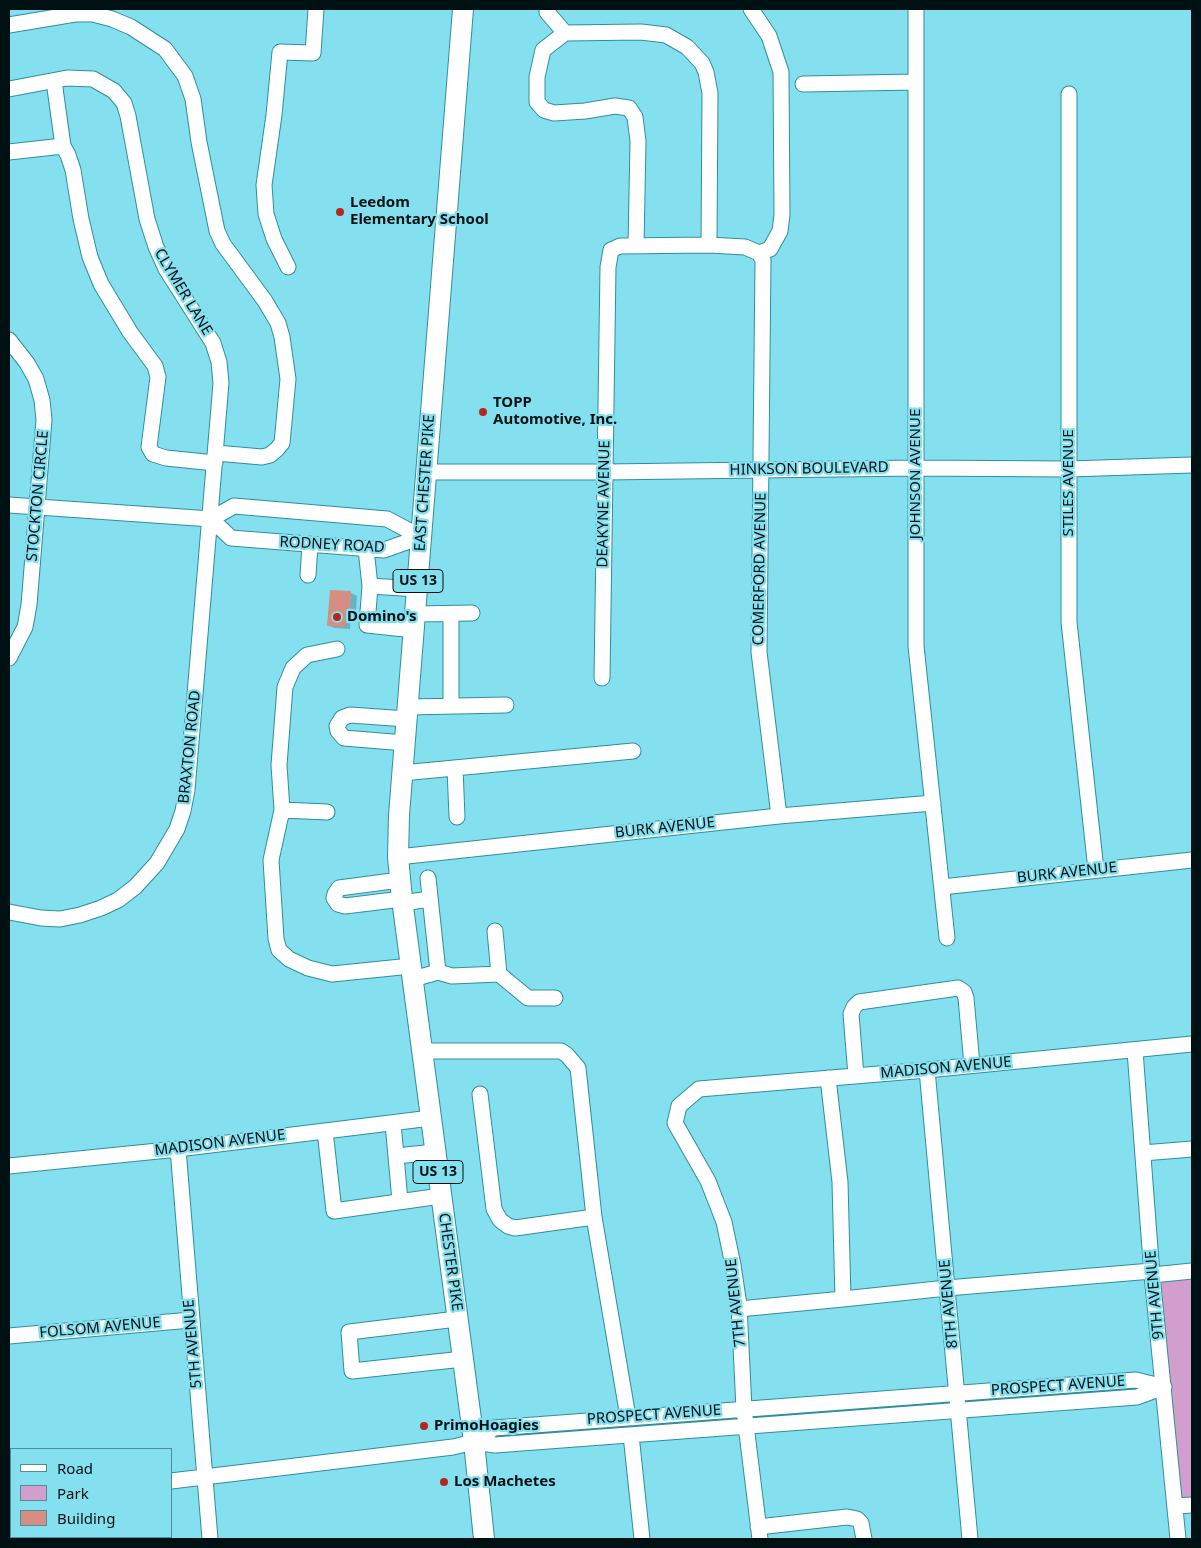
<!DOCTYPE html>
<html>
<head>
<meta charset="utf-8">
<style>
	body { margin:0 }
	#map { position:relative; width:1201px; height:1548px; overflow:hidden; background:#84dfef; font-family:"Noto Sans",sans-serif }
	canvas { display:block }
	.frame { position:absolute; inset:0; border:10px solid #001114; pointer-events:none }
	.legend { position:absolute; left:10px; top:1448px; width:162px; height:90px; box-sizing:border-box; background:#84dfef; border:1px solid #4f8d97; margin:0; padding:6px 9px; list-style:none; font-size:15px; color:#001114 }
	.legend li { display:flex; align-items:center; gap:10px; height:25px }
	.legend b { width:25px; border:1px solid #4f8d97 }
</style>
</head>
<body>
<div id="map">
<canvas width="1201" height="1548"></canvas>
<div class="frame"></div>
<ul class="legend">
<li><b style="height:6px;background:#fff"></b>Road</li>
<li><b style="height:14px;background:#d19ecd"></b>Park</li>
<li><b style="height:14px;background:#d68e83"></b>Building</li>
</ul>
</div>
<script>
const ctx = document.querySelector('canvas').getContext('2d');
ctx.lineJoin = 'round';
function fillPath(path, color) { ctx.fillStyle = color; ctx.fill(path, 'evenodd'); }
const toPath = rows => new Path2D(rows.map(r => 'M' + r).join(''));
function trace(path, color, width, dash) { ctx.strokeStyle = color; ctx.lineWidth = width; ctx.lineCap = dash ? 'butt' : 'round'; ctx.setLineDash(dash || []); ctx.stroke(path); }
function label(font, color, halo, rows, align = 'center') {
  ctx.font = font + ' "Noto Sans",sans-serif'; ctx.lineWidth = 4.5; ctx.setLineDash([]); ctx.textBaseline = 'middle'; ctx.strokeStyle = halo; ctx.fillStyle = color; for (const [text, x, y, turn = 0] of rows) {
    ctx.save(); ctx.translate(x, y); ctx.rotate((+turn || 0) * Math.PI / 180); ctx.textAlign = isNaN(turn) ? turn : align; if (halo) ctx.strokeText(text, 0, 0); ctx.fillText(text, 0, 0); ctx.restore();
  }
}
fillPath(toPath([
	[1192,1273,1192,1505,1176,1506,1152,1275]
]), '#d19ecd');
fillPath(toPath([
	[351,593,357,596,356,611,351,611,350,629,334,628,328,625]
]), '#0003');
fillPath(toPath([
	[330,590,351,591,350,608,346,608,345,627,327,626]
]), '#d68e83');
const minor = toPath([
	[548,9,547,12,565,33],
	[751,9,769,36,781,72,782,215,780,231,770,249,759,253],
	[916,9,916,646,947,938],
	[9,25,75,14,93,14,112,19,131,27,165,49,185,76,193,99,199,142,217,231,223,244,265,301,278,323,282,337,288,379,282,443,277,449,270,455,262,457,216,453],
	[565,33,641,32,666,35,687,47,702,63,706,72,710,93,709,245],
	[565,33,543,50,537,77,537,102,544,110,554,113,585,111,615,106,629,108,635,117,638,141,636,246],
	[54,81,63,146,68,155,73,170,81,219,90,257,101,284,130,332,155,366,158,377,149,447,153,454,166,458,215,463],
	[803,84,916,82],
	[9,89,67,78,93,79,114,91,124,103,128,116,147,219,156,247,166,269,213,343,219,362,221,383,187,790,183,811,177,829,157,863,135,887,118,900,101,908,80,915,60,919,41,918,9,912],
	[1069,94,1069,622,1096,870],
	[9,152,63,146],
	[288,267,274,239,266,214,264,185,274,115,280,52,313,53,316,9],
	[9,340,27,363,36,379,42,400,44,420,29,605,25,627,9,658],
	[426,472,605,472,916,468,1069,469,1192,465],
	[9,505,211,519,234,506,387,519,421,537],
	[211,519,231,538,384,550,421,537],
	[366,549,370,586,367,625,414,630],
	[308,575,310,545],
	[370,586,417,589],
	[415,614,472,613],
	[451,614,451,706],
	[337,649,307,655,293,668,285,687,279,765,282,810,271,860,276,939,279,950,289,959,308,968,332,974,411,966],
	[602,678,608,267,611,250,620,246,709,245,745,247,759,253,763,260,759,652,779,816],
	[408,707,506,705],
	[405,743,344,738,338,731,337,726,342,718,350,715,407,719],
	[455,768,457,817],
	[402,773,633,751],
	[282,810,327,812],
	[398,857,779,816,933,803],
	[428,878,438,972],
	[400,880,339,888,335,894,334,898,338,904,345,906,402,899],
	[942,887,1192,860],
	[402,903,430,899],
	[495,931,499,974],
	[413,979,438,972,452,976,499,974,528,998,555,998],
	[422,1051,561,1051,567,1055,578,1068,594,1217,515,1228,508,1226,500,1220,494,1209,480,1094],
	[1135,1051,1152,1275,1178,1539],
	[927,1070,970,1539],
	[856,1076,851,1014,854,1007,859,1002,958,988,964,992,966,998,972,1065],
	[393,1123,400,1201],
	[325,1131,334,1211,441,1196],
	[178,1149,210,1539],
	[1143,1153,1192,1149],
	[396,1156,435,1152],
	[9,1166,178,1149,431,1118],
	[594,1217,628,1417],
	[1152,1275,1192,1271],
	[843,1299,947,1288,1152,1271],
	[739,1309,843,1299,840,1182,828,1078],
	[457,1319,349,1332,352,1371,463,1359],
	[9,1336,191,1320],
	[631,1435,642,1539],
	[474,1442,495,1445,1137,1397,1164,1387],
	[171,1481,453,1447,474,1442,494,1428,1136,1380,1164,1387],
	[9,1501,11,1500],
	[1176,1506,1192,1505],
	[758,1527,847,1517,857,1519,861,1523,864,1539],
	[760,1539,744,1409,739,1305,733,1265,724,1222,708,1181,675,1123,679,1106,699,1089,927,1070,1192,1044]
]);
const major = toPath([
	[463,9,399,815,398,857,402,899,474,1442,484,1539]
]);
trace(minor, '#2e8f9e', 17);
trace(major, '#2e8f9e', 22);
trace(minor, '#fff', 15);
trace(major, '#fff', 20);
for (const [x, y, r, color] of [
	[340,212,5,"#b5261c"],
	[483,412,5,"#b5261c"],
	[337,617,5,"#b5261c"],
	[424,1426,5,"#b5261c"],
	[444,1482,5,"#b5261c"]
]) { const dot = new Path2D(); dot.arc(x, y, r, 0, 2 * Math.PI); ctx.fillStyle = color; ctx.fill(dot); trace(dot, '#84dfef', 2); }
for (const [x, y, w] of [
	[418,581,50],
	[438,1172,50]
]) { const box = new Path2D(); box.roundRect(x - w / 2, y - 11.5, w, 23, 4); ctx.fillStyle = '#84dfef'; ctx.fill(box); trace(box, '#001114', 1); }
label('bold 14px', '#001114', null, [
	["US 13",418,581],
	["US 13",438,1172]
]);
label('bold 15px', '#001114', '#84dfef', [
	["Leedom",350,203],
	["Elementary School",350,220],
	["TOPP",493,403],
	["Automotive, Inc.",493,420],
	["Domino's",347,617],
	["PrimoHoagies",434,1426],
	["Los Machetes",454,1482]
], 'left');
label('15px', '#001114', '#84dfef', [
	["CLYMER LANE",183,292,59],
	["HINKSON BOULEVARD",809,469,-1],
	["JOHNSON AVENUE",916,474,-90],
	["EAST CHESTER PIKE",425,483,-86],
	["STILES AVENUE",1069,483,-90],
	["STOCKTON CIRCLE",38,496,-85],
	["DEAKYNE AVENUE",604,504,-89],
	["RODNEY ROAD",332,545,3],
	["COMERFORD AVENUE",760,569,-89],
	["BRAXTON ROAD",190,747,-84],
	["BURK AVENUE",665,828,-6],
	["BURK AVENUE",1067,873,-6],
	["MADISON AVENUE",946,1068,-5],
	["MADISON AVENUE",220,1143,-7],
	["CHESTER PIKE",450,1262,82],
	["9TH AVENUE",1155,1295,-95],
	["7TH AVENUE",736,1303,-96],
	["8TH AVENUE",949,1304,-95],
	["FOLSOM AVENUE",100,1328,-5],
	["5TH AVENUE",193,1344,-95],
	["PROSPECT AVENUE",1058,1386,-4],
	["PROSPECT AVENUE",654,1415,-4]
]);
</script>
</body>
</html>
